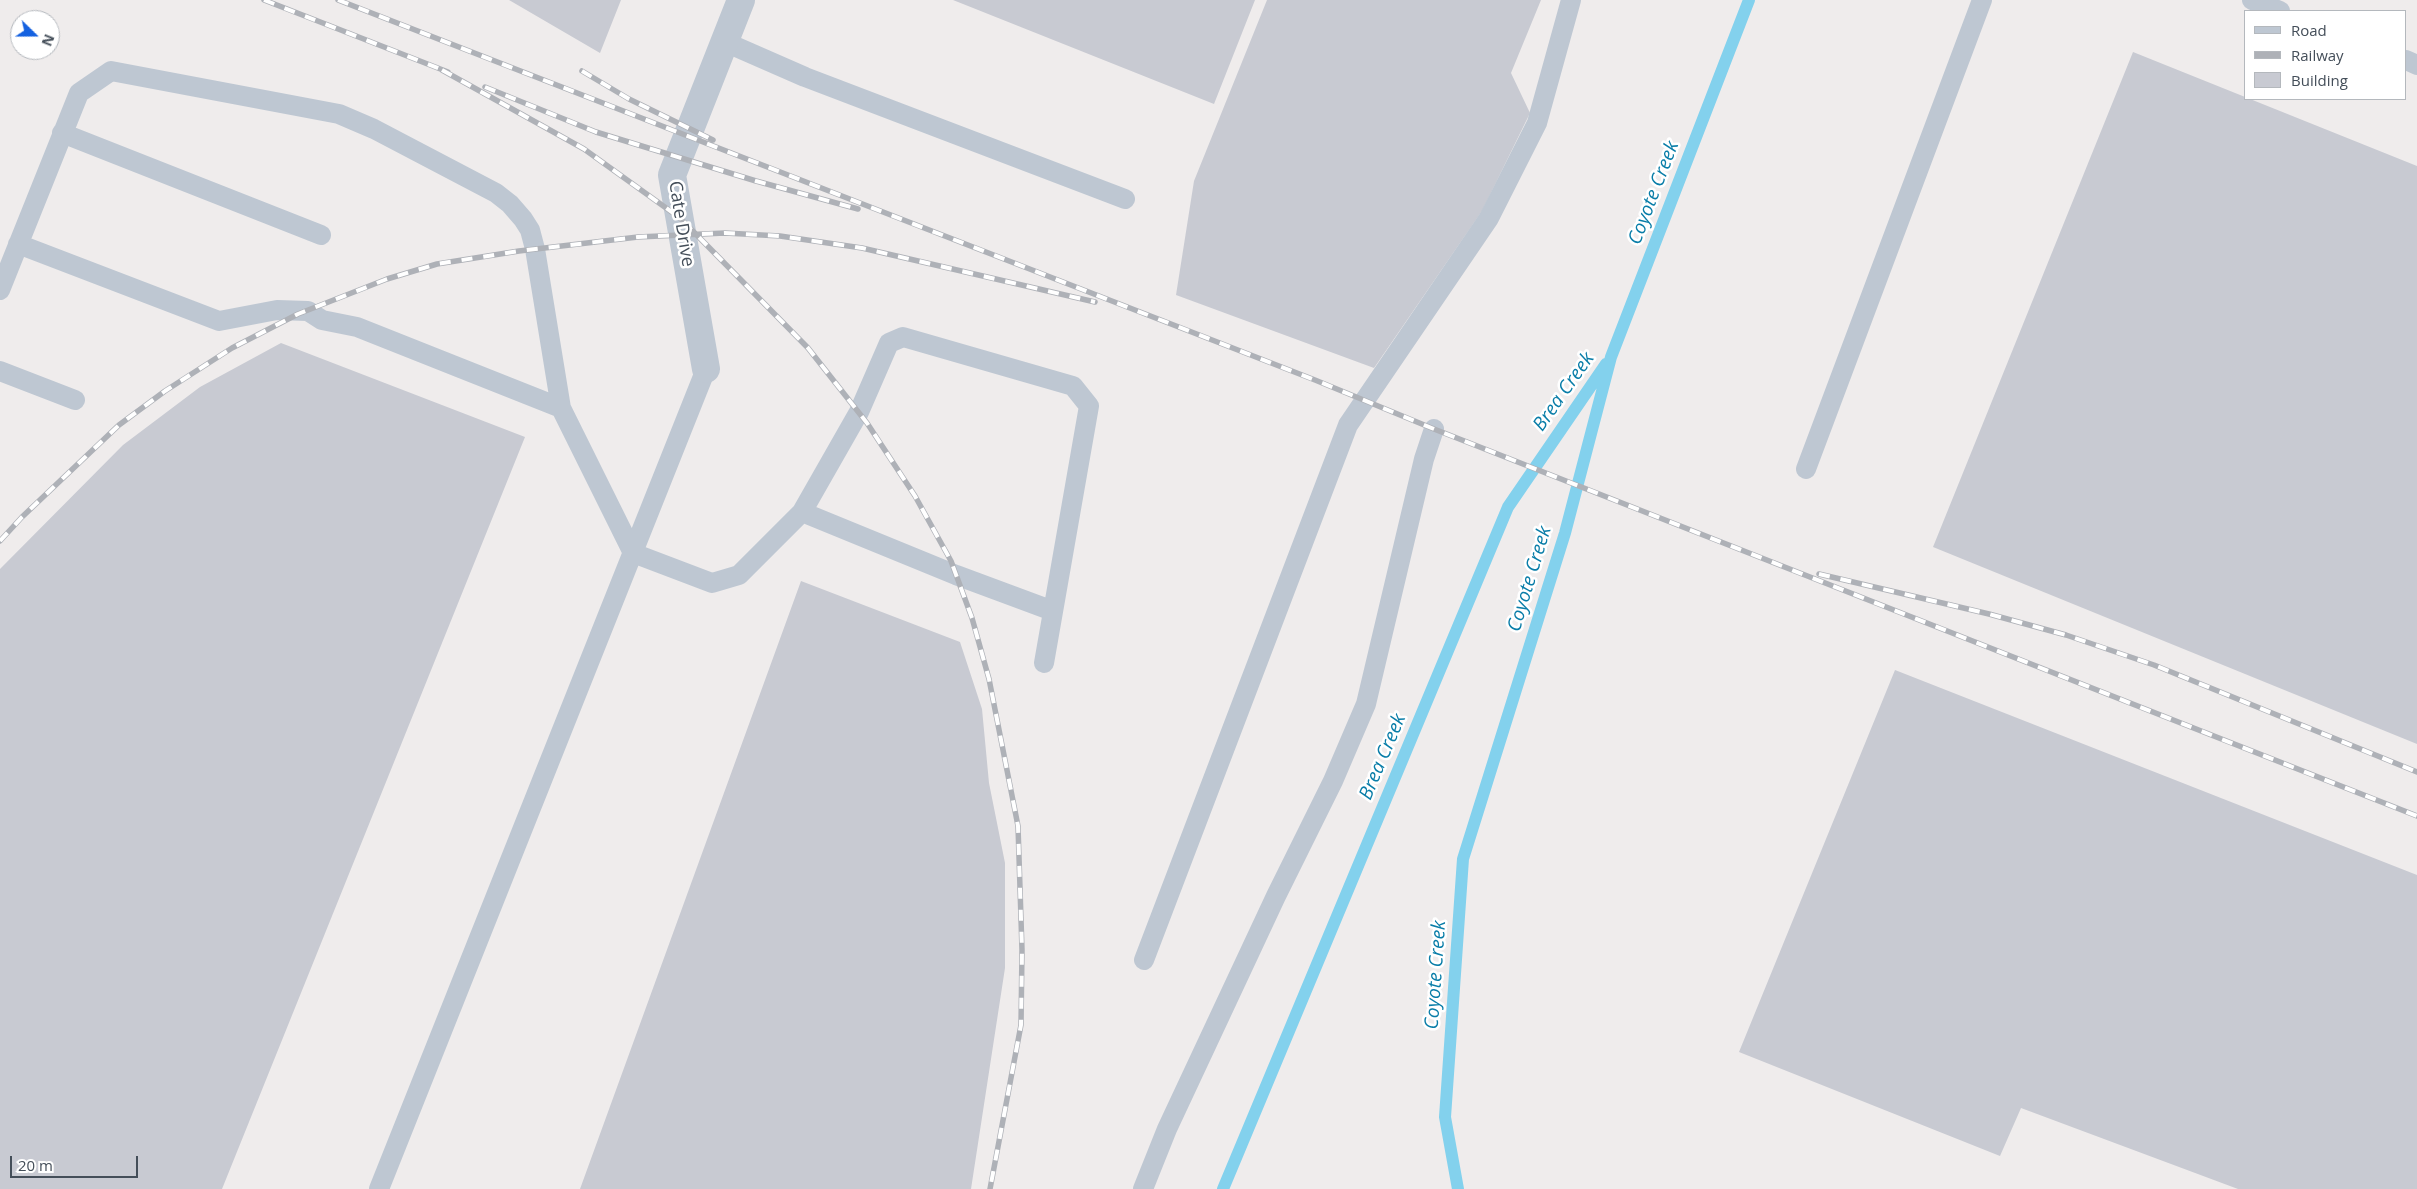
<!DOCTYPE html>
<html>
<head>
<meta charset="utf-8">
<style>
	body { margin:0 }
	#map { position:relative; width:2417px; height:1189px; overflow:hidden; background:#efecec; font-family:"Open Sans",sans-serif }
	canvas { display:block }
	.legend { position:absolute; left:2244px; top:10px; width:162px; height:90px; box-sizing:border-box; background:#fff; border:1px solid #b4b8bd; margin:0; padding:6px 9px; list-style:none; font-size:15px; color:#444e59 }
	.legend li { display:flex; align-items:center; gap:10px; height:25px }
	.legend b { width:25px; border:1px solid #b4b8bd }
	.north { position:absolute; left:10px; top:10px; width:50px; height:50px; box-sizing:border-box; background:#fff; border:1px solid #b4b8bd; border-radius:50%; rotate:112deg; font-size:14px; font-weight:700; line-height:20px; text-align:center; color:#444e59 }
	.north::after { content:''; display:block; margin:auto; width:18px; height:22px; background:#1461e0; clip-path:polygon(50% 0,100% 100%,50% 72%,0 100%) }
	.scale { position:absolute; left:10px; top:1156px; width:128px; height:22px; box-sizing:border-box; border:2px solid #444e59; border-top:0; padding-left:6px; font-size:15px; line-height:18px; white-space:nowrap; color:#444e59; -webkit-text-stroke:4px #fff; paint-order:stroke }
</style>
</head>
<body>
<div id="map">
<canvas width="2417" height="1189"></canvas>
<ul class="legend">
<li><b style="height:6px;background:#bec7d2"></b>Road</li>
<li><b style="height:6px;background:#aeb1b7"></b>Railway</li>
<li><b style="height:14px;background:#c8cad2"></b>Building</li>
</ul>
<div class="north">N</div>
<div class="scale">20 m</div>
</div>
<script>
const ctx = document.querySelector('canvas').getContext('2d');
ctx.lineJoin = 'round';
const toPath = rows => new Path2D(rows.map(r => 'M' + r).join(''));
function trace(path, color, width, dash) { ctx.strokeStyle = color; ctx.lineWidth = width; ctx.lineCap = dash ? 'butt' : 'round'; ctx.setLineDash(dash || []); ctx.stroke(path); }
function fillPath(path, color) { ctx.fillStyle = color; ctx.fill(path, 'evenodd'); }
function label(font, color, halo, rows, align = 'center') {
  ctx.font = font + ' "Open Sans",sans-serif'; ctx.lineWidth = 5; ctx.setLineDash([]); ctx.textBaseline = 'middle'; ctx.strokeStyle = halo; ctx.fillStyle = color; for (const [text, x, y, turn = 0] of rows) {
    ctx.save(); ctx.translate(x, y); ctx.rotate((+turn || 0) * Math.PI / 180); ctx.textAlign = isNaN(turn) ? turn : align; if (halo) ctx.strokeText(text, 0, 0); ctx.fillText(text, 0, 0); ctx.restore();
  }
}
trace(toPath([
	[1223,1189,1508,507,1606,364],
	[1458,1189,1445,1117,1463,859,1565,533,1611,357,1749,0]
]), '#83d1ed', 12);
fillPath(toPath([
	[509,0,621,0,600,53],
	[953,0,1255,0,1214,104],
	[1267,0,1541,0,1511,73,1530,113,1482,211,1374,368,1176,295,1194,181],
	[2133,52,2417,166,2417,744,1933,547],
	[281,343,525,437,222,1189,0,1189,0,569,123,445,200,387],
	[801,581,960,642,982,709,989,783,1005,863,1005,968,971,1189,580,1189],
	[1895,670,2417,875,2417,1189,2238,1189,2021,1108,2000,1156,1739,1052]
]), '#c8cad2');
trace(toPath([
	[2252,0,2280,11],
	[725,42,805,77,1125,199],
	[2406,60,2417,65],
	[62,133,321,235],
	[18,244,219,321,277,310,308,311,322,320,357,327,561,408],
	[0,290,79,93,111,71,339,114,374,129,496,193,510,204,523,219,530,230,535,249,561,408,633,553,712,583,739,575,802,512,859,412,889,343,903,337,1073,386,1089,406,1044,663],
	[0,371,75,400],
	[1806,469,1982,0],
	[802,512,956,575,1053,611],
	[1144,960,1348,425,1489,218,1537,123,1571,0],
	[379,1189,706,369],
	[1143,1189,1167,1129,1276,896,1333,781,1366,704,1424,459,1434,429]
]), '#bec7d2', 20);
trace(toPath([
	[706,369,672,175,741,0]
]), '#bec7d2', 28);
const rail = toPath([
	[264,0,448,72],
	[338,0,1315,380,1434,429,2417,816],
	[442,70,584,149,680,218,808,348,867,423,915,496,951,561,972,618,989,679,1018,826,1022,950,1021,1025,990,1189],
	[582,71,629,99,713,140],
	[485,87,596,132,756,181,858,209],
	[0,541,22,517,119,425,165,391,232,348,298,314,387,279,437,264,519,251,638,237,725,233,780,236,862,248,1095,302],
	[1819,574,1989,614,2066,635,2154,665,2417,772]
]);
trace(rail, '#aeb1b7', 5.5);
trace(rail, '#fff', 4, [11]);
label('18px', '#444e59', '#fff', [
	["Cate Drive",681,224,81]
]);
label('italic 19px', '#097da8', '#fff', [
	["Coyote Creek",1654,193,-69],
	["Brea Creek",1564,392,-55],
	["Coyote Creek",1530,579,-73],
	["Brea Creek",1383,757,-67],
	["Coyote Creek",1436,975,-86]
]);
</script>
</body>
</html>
